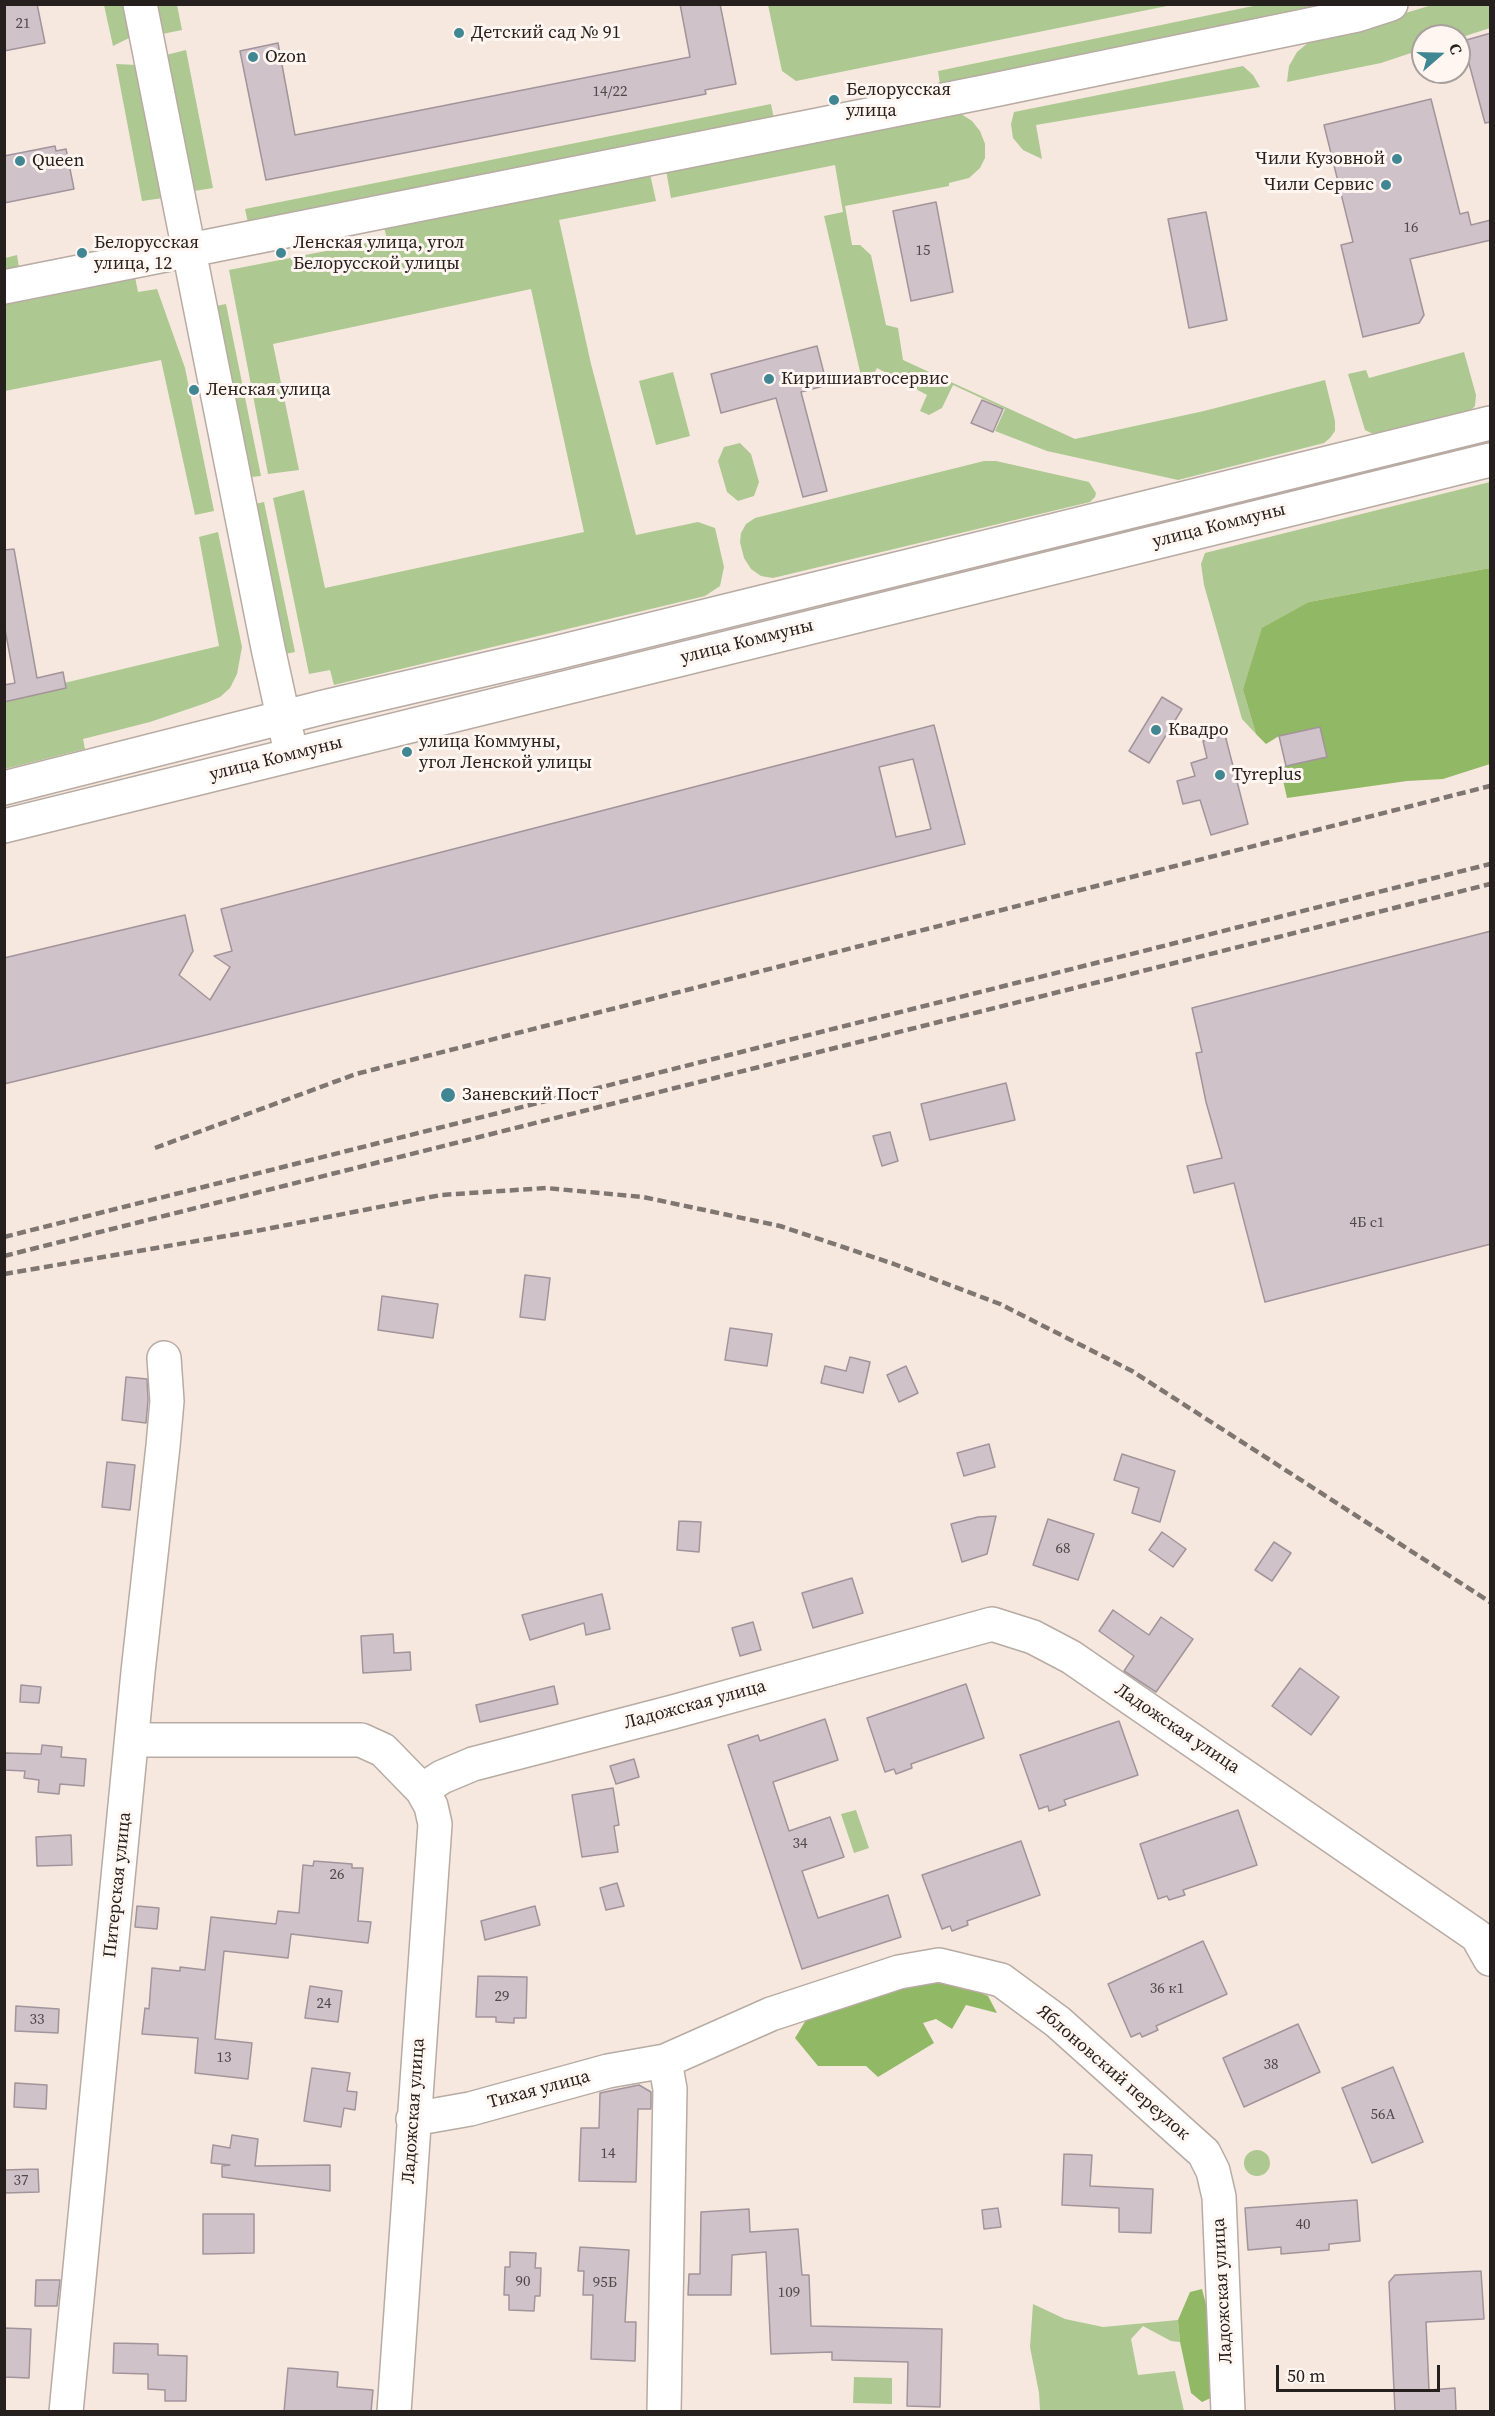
<!DOCTYPE html>
<html>
<head>
<meta charset="utf-8">
<style>
	body { margin:0 }
	#map { position:relative; width:1495px; height:2416px; overflow:hidden; background:#f6e8df; font-family:"Source Serif 4",serif }
	canvas { display:block }
	.frame { position:absolute; inset:0; border:6px solid #25201d; pointer-events:none }
	.north { position:absolute; left:1411px; top:24px; width:60px; height:60px; box-sizing:border-box; background:#fff6f1; border:2px solid #a8a09c; border-radius:50%; rotate:70deg; font-size:16px; font-weight:700; line-height:24px; text-align:center; color:#25201d }
	.north::after { content:''; display:block; margin:auto; width:21px; height:27px; background:#418693; clip-path:polygon(50% 0,100% 100%,50% 72%,0 100%) }
	.scale { position:absolute; left:1276px; top:2365px; width:164px; height:27px; box-sizing:border-box; border:3px solid #25201d; border-top:0; padding-left:8px; font-size:18px; line-height:21px; white-space:nowrap; color:#25201d; -webkit-text-stroke:4px #fff6f1; paint-order:stroke }
</style>
</head>
<body>
<div id="map">
<canvas width="1495" height="2416"></canvas>
<div class="frame"></div>
<div class="north">С</div>
<div class="scale">50 m</div>
</div>
<script>
const ctx = document.querySelector('canvas').getContext('2d');
ctx.lineJoin = 'round';
function fillPath(path, color) { ctx.fillStyle = color; ctx.fill(path, 'evenodd'); }
const toPath = rows => new Path2D(rows.map(r => 'M' + r).join(''));
function trace(path, color, width, dash) { ctx.strokeStyle = color; ctx.lineWidth = width; ctx.lineCap = dash ? 'butt' : 'round'; ctx.setLineDash(dash || []); ctx.stroke(path); }
function label(font, color, halo, rows, align = 'center') {
  ctx.font = font + ' "Source Serif 4",serif'; ctx.lineWidth = 6; ctx.setLineDash([]); ctx.textBaseline = 'middle'; ctx.strokeStyle = halo; ctx.fillStyle = color; for (const [text, x, y, turn = 0] of rows) {
    ctx.save(); ctx.translate(x, y); ctx.rotate((+turn || 0) * Math.PI / 180); ctx.textAlign = isNaN(turn) ? turn : align; if (halo) ctx.strokeText(text, 0, 0); ctx.fillText(text, 0, 0); ctx.restore();
  }
}
fillPath(toPath([
	[104,5,124,5,131,37,113,46],
	[156,5,177,5,182,30,162,34],
	[768,5,768,4,1172,5,796,81,782,71],
	[1258,5,1331,5,940,84,938,71],
	[1432,5,1490,5,1490,28,1459,38,1423,36,1423,49,1381,63,1287,82,1289,66,1297,52,1309,42],
	[186,50,213,188,194,191,166,55],
	[116,64,137,65,163,198,142,201],
	[1243,66,1253,75,1260,87,1036,125,1042,159,1023,150,1013,138,1011,124,1014,112],
	[771,104,774,119,248,223,245,209],
	[949,113,961,114,972,121,980,131,985,144,985,158,980,168,969,178,949,183,949,186,845,206,852,245,860,245,871,255,886,325,898,328,903,360,1075,439,1204,411,1325,380,1335,421,1335,431,1330,438,1324,443,1178,480,1047,451,995,431,1005,409,953,385,942,408,929,415,920,411,927,395,877,368,867,387,862,380,824,216,843,212,835,165,671,198,666,170],
	[650,174,656,201,559,220,591,364,636,535,698,522,715,528,724,567,720,586,705,596,334,685,330,670,309,674,273,498,304,490,325,588,584,532,531,289,273,344,299,470,268,474,229,270,387,239,384,227],
	[17,255,19,268,5,271,5,258],
	[135,277,138,292,157,289,185,368,214,511,195,515,161,360,5,391,5,302],
	[226,304,261,476,250,477,216,306],
	[1464,352,1476,395,1475,406,1470,411,1373,434,1365,430,1348,374,1366,370,1369,378],
	[673,372,690,436,656,445,639,381],
	[740,443,751,454,759,482,754,496,738,501,727,492,718,461,724,447],
	[984,461,996,461,1089,482,1096,493,1095,497,1090,502,773,578,761,576,751,569,744,558,740,542,741,533,746,524,755,518],
	[1490,482,1490,568,1309,602,1243,690,1256,734,1242,719,1204,585,1201,564,1205,553],
	[264,502,295,652,285,654,255,504],
	[218,532,242,647,237,674,230,688,220,697,206,703,150,722,83,739,85,749,5,769,4,702,39,694,39,689,219,646,199,537],
	[856,1810,869,1848,854,1853,841,1814],
	'1244 2163a13 13 0 1 1 26 0a13 13 0 1 1-26 0Z',
	[1033,2304,1065,2319,1103,2327,1178,2320,1180,2342,1171,2341,1143,2326,1131,2339,1138,2375,1175,2371,1184,2411,1040,2411,1039,2393,1030,2347],
	[854,2377,892,2378,892,2404,853,2403]
]), '#adc890');
fillPath(toPath([
	[1490,568,1490,764,1443,779,1407,781,1287,798,1280,767,1326,757,1320,727,1279,736,1266,744,1256,734,1243,690,1262,628,1309,602],
	[941,1977,988,1996,997,2013,966,2005,952,2029,936,2019,923,2023,934,2043,878,2077,866,2066,818,2066,795,2038,806,2020,838,2002],
	[1202,2289,1209,2316,1215,2396,1202,2402,1191,2393,1180,2342,1178,2320,1190,2292]
]), '#91b864');
const building = toPath([
	[4,4,37,4,45,43,4,51,4,4],
	[680,4,720,4,736,84,705,90,706,94,266,180,240,51,278,43,295,135,690,57,680,4],
	[1491,33,1491,122,1485,123,1463,41,1491,33],
	[1431,99,1460,214,1468,212,1471,225,1491,220,1491,240,1410,259,1424,315,1419,323,1363,337,1341,245,1353,242,1324,125,1431,99],
	[55,146,56,151,66,149,74,189,4,203,4,156,55,146],
	[936,202,953,292,911,301,893,211,936,202],
	[1206,212,1227,320,1189,328,1168,219,1206,212],
	[817,346,827,385,801,392,827,491,803,497,776,398,721,413,711,374,817,346],
	[982,400,1003,409,993,432,971,423,982,400],
	[14,549,37,678,63,672,66,688,4,702,4,685,15,683,4,624,4,550,14,549],
	[1162,697,1182,709,1149,763,1129,751,1162,697],
	[934,725,965,844,206,1035,4,1084,4,958,185,915,193,951,179,975,210,1000,230,967,214,956,232,951,221,909,934,725],
	[913,759,931,829,896,837,879,767,913,759],
	[1320,727,1327,757,1286,766,1279,736,1320,727],
	[1225,735,1248,824,1211,835,1200,800,1183,804,1177,781,1195,776,1191,763,1207,758,1203,741,1225,735],
	[1491,931,1491,1244,1265,1302,1234,1183,1194,1193,1187,1166,1222,1158,1206,1102,1196,1053,1202,1052,1192,1008,1491,931],
	[1006,1083,1015,1120,930,1140,921,1104,1006,1083],
	[890,1132,898,1161,882,1166,873,1136,890,1132],
	[525,1275,550,1278,545,1320,520,1317,525,1275],
	[382,1296,438,1304,433,1338,378,1330,382,1296],
	[730,1328,772,1334,767,1366,725,1360,730,1328],
	[850,1357,870,1362,863,1393,821,1383,825,1366,846,1371,850,1357],
	[906,1366,918,1393,899,1402,887,1375,906,1366],
	[126,1377,147,1379,148,1400,146,1423,122,1420,126,1377],
	[989,1444,995,1467,964,1476,957,1453,989,1444],
	[1122,1454,1175,1471,1160,1522,1132,1513,1139,1488,1114,1480,1122,1454],
	[107,1462,135,1465,130,1510,102,1507,107,1462],
	[996,1516,987,1554,962,1562,951,1524,978,1517,996,1516],
	[1048,1519,1094,1534,1078,1580,1033,1565,1048,1519],
	[679,1521,701,1522,699,1552,677,1550,679,1521],
	[1162,1532,1186,1549,1173,1567,1149,1550,1162,1532],
	[1274,1542,1291,1553,1272,1581,1255,1570,1274,1542],
	[852,1578,863,1613,813,1628,802,1593,852,1578],
	[602,1594,610,1629,586,1635,584,1623,530,1640,522,1615,602,1594],
	[1113,1610,1149,1635,1161,1617,1193,1639,1156,1692,1124,1671,1134,1656,1099,1631,1113,1610],
	[753,1622,761,1650,740,1656,732,1628,753,1622],
	[393,1634,394,1653,410,1652,411,1670,363,1673,361,1636,393,1634],
	[1300,1668,1339,1697,1311,1735,1272,1706,1300,1668],
	[966,1684,984,1738,911,1764,912,1768,896,1774,894,1769,885,1772,867,1718,966,1684],
	[21,1685,41,1687,39,1703,20,1702,21,1685],
	[554,1686,558,1704,480,1722,476,1705,554,1686],
	[825,1719,838,1760,773,1782,789,1831,830,1817,844,1857,802,1871,818,1918,888,1895,901,1937,802,1969,728,1745,758,1735,760,1741,825,1719],
	[1119,1721,1138,1775,1064,1800,1066,1805,1049,1811,1048,1806,1039,1809,1020,1755,1119,1721],
	[42,1745,62,1747,61,1757,86,1759,84,1786,60,1784,59,1794,38,1792,39,1780,24,1778,25,1771,4,1770,4,1753,41,1754,42,1745],
	[634,1759,639,1777,616,1784,610,1766,634,1759],
	[613,1788,619,1825,614,1826,618,1852,582,1857,572,1795,613,1788],
	[1238,1810,1257,1865,1183,1890,1185,1895,1169,1900,1167,1896,1158,1899,1140,1844,1238,1810],
	[71,1835,72,1865,37,1866,36,1837,71,1835],
	[1021,1841,1040,1895,967,1921,968,1925,952,1931,950,1926,942,1929,922,1875,1021,1841],
	[314,1861,352,1864,352,1868,363,1868,358,1921,371,1922,368,1943,291,1934,288,1958,224,1951,215,2039,252,2043,248,2079,195,2073,198,2038,142,2034,145,2008,149,2009,152,1968,180,1971,180,1967,205,1970,211,1917,276,1924,278,1911,299,1913,303,1865,313,1866,314,1861],
	[617,1883,624,1906,606,1910,600,1888,617,1883],
	[137,1906,159,1908,157,1929,135,1927,137,1906],
	[535,1906,540,1925,485,1940,481,1921,535,1906],
	[1203,1941,1227,1994,1156,2026,1158,2030,1142,2037,1140,2033,1131,2037,1108,1984,1203,1941],
	[478,1976,527,1977,526,2018,514,2018,514,2023,496,2022,496,2017,476,2017,478,1976],
	[310,1986,342,1991,338,2022,305,2018,310,1986],
	[16,2006,59,2009,58,2033,15,2031,16,2006],
	[1298,2024,1320,2072,1244,2107,1223,2058,1298,2024],
	[1393,2067,1423,2142,1372,2163,1342,2088,1393,2067],
	[312,2068,350,2073,347,2091,357,2092,355,2110,344,2108,341,2127,304,2121,312,2068],
	[15,2083,47,2085,46,2109,14,2107,15,2083],
	[639,2085,651,2092,651,2109,638,2109,636,2182,579,2181,581,2128,599,2128,600,2093,639,2085],
	[232,2135,258,2139,255,2166,330,2165,330,2191,222,2177,222,2166,230,2165,211,2163,213,2145,230,2148,232,2135],
	[1064,2154,1092,2155,1090,2186,1153,2189,1151,2233,1119,2232,1119,2208,1062,2205,1064,2154],
	[38,2169,39,2192,4,2193,4,2170,38,2169],
	[1357,2200,1360,2241,1329,2244,1329,2250,1281,2254,1281,2247,1248,2250,1245,2208,1357,2200],
	[998,2208,1001,2227,984,2229,982,2210,998,2208],
	[749,2209,750,2232,798,2229,802,2275,809,2275,811,2326,942,2329,940,2407,907,2406,908,2362,832,2360,832,2352,771,2354,766,2252,732,2255,731,2295,688,2295,689,2274,700,2274,701,2212,749,2209],
	[203,2214,254,2214,254,2253,203,2254,203,2214],
	[580,2247,629,2250,625,2322,636,2322,635,2361,591,2359,593,2295,583,2295,584,2271,578,2271,580,2247],
	[510,2252,536,2253,535,2268,541,2268,540,2296,535,2296,534,2311,509,2310,509,2295,504,2295,505,2267,510,2267,510,2252],
	[1481,2271,1484,2319,1426,2322,1429,2390,1455,2388,1456,2412,1395,2412,1389,2282,1395,2275,1481,2271],
	[36,2280,60,2280,57,2306,35,2306,36,2280],
	[4,2328,31,2329,29,2378,4,2377,4,2328],
	[114,2343,158,2344,158,2355,187,2356,186,2401,165,2401,165,2390,148,2389,148,2374,113,2373,114,2343],
	[288,2368,338,2372,337,2387,373,2390,371,2412,284,2412,288,2368]
]);
fillPath(building, '#d0c2c9');
trace(building, '#a2949b', 1.5);
const minor = toPath([
	[140,4,268,648,288,739],
	[4,287,984,92,1357,15,1391,4],
	[4,788,324,707,551,654,1490,423],
	[4,826,1490,460],
	[132,1740,361,1740,383,1750,422,1790,431,1806,435,1824,394,2412],
	[422,1790,442,1777,473,1764,673,1712,992,1624,1033,1637,1071,1657,1477,1936,1490,1959],
	[413,2119,470,2109,608,2071,665,2061,771,2014,899,1972,939,1965,1001,1980,1058,2022,1204,2153,1213,2171,1219,2197,1228,2412],
	[66,2412,138,1672,163,1446,167,1401,164,1358],
	[664,2412,670,2089,665,2061]
]);
trace(minor, '#b8aba3', 36);
trace(minor, '#fff', 33);
trace(toPath([
	[155,1148,356,1074,1490,786],
	[4,1237,1490,864],
	[4,1256,1490,884],
	[4,1274,261,1230,441,1195,546,1188,643,1197,780,1226,894,1264,1000,1304,1132,1371,1490,1602]
]), '#7f7671', 4.5, [9, 4.5]);
for (const [x, y, r, color] of [
	[459,33,6,"#418693"],
	[253,57,6,"#418693"],
	[834,100,6,"#418693"],
	[1397,159,6,"#418693"],
	[20,161,6,"#418693"],
	[1386,185,6,"#418693"],
	[82,253,6,"#418693"],
	[281,253,6,"#418693"],
	[769,379,6,"#418693"],
	[194,390,6,"#418693"],
	[1156,730,6,"#418693"],
	[407,752,6,"#418693"],
	[1220,775,6,"#418693"],
	[448,1095,8,"#418693"]
]) { const dot = new Path2D(); dot.arc(x, y, r, 0, 2 * Math.PI); ctx.fillStyle = color; ctx.fill(dot); trace(dot, '#fff6f1', 2); }
label('15px', '#504848', null, [
	["21",23,24],
	["14/22",610,92],
	["16",1411,228],
	["15",923,251],
	["4Б с1",1367,1223],
	["68",1063,1549],
	["34",800,1844],
	["26",337,1875],
	["36 к1",1167,1989],
	["29",502,1997],
	["24",324,2004],
	["33",37,2020],
	["13",224,2058],
	["38",1271,2065],
	["56А",1383,2115],
	["14",608,2154],
	["37",21,2181],
	["40",1303,2225],
	["90",523,2282],
	["95Б",605,2283],
	["109",789,2293]
]);
label('18px', '#25201d', '#fff6f1', [
	["Детский сад № 91",471,33],
	["Ozon",265,57],
	["Белорусская",846,90],
	["улица",846,111],
	["Чили Кузовной",1385,159,"right"],
	["Queen",32,161],
	["Чили Сервис",1374,185,"right"],
	["Белорусская",94,243],
	["улица, 12",94,264],
	["Ленская улица, угол",293,243],
	["Белорусской улицы",293,264],
	["Киришиавтосервис",781,379],
	["Ленская улица",206,390],
	["Квадро",1168,730],
	["улица Коммуны,",419,742],
	["угол Ленской улицы",419,763],
	["Tyreplus",1232,775],
	["Заневский Пост",462,1095]
], 'left');
label('18px', '#25201d', '#fff6f1', [
	["улица Коммуны",1219,526,-14],
	["улица Коммуны",747,642,-14],
	["улица Коммуны",276,759,-14],
	["Ладожская улица",695,1705,-15],
	["Ладожская улица",1177,1729,34],
	["Питерская улица",118,1885,-84],
	["Яблоновский переулок",1113,2073,41],
	["Тихая улица",539,2090,-15],
	["Ладожская улица",414,2111,-86],
	["Ладожская улица",1223,2291,-93]
]);
</script>
</body>
</html>
